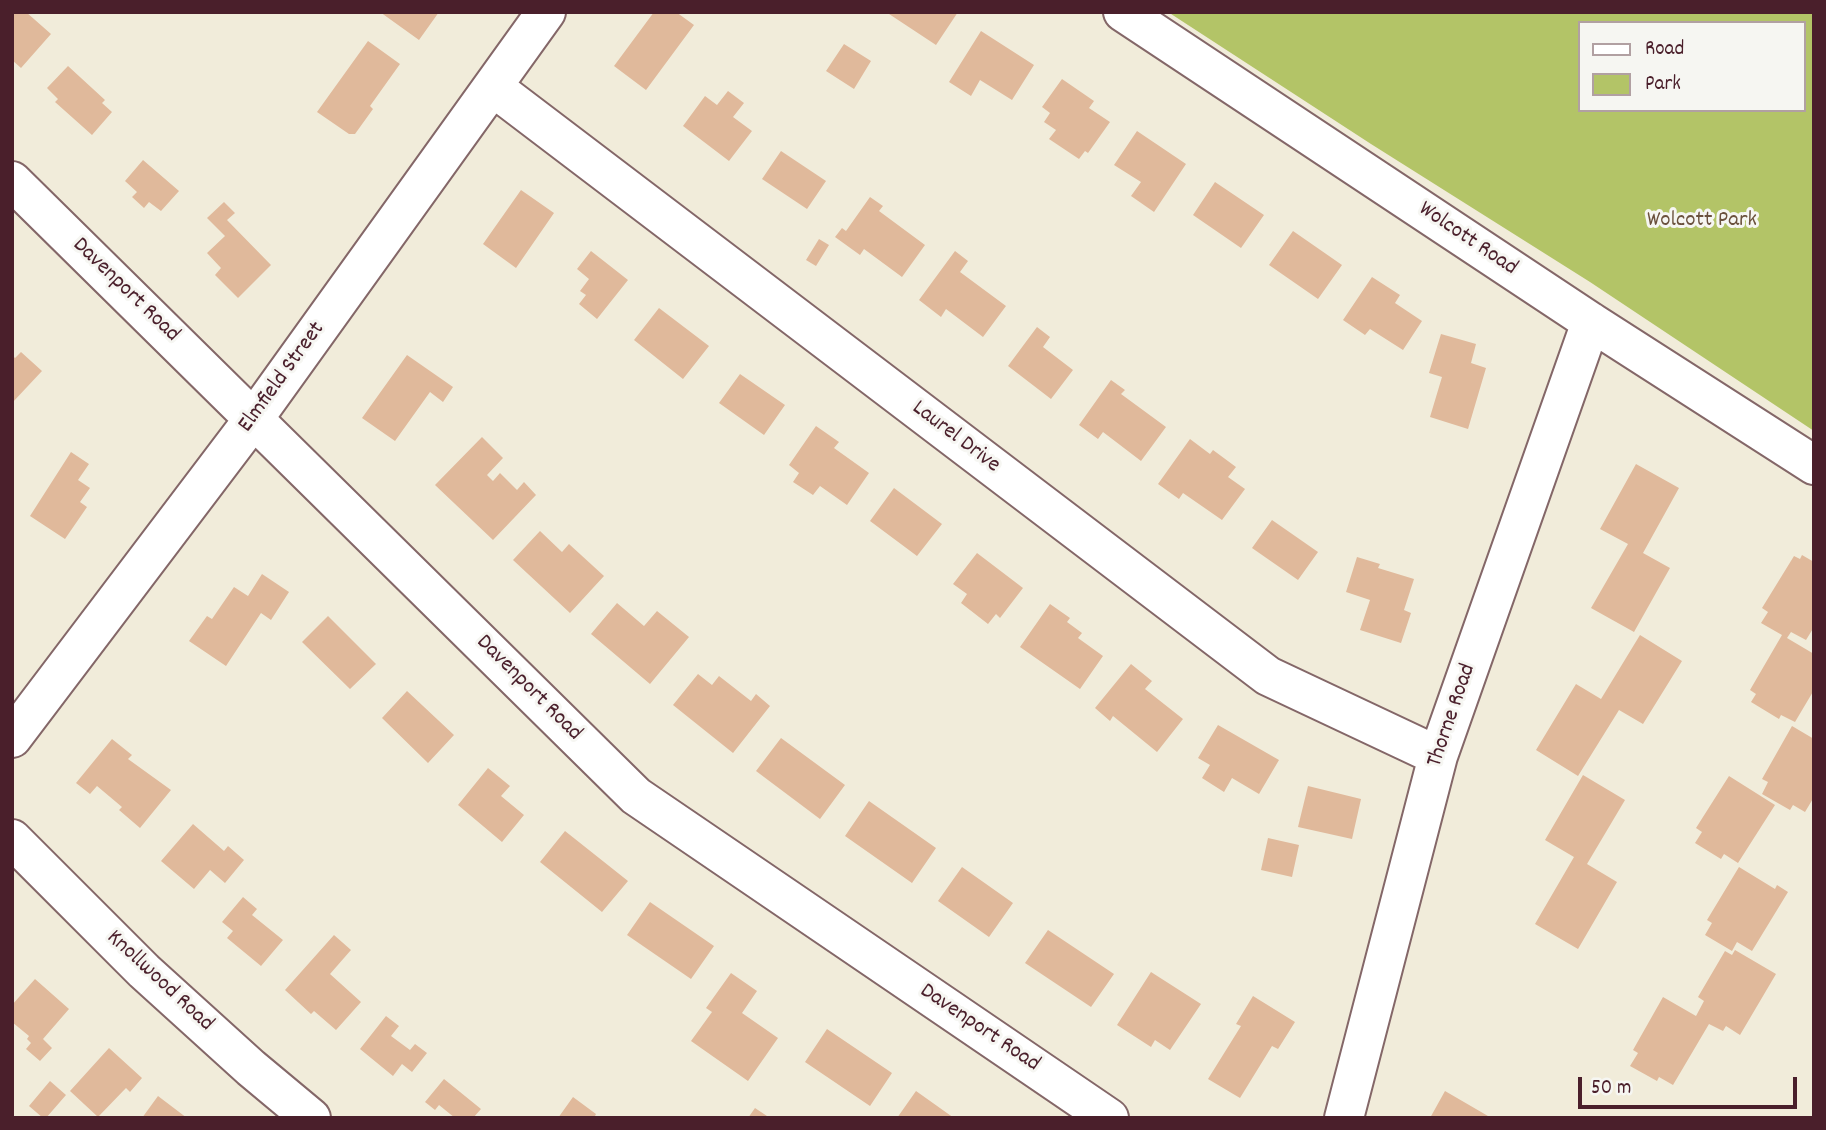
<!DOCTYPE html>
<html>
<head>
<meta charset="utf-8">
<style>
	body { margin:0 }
	#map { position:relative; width:1826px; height:1130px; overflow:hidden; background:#f1ecda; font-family:Dekko,sans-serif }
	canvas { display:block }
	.frame { position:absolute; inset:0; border:14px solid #4a1f2b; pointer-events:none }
	.legend { position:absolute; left:1578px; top:21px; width:228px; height:91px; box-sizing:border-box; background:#f6f6f2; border:2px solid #b1a0a2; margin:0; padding:9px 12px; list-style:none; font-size:21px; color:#4a1f2b }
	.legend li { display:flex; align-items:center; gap:14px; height:35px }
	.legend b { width:35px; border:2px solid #b1a0a2 }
	.scale { position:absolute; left:1578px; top:1077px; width:219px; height:32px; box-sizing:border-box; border:4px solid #4a1f2b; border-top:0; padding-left:9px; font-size:21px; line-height:24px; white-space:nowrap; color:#4a1f2b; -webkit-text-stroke:5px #f6f6f2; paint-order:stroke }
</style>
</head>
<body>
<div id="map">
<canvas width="1826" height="1130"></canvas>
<div class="frame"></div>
<ul class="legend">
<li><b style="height:9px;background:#fff"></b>Road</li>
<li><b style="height:19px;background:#b3c467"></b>Park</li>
</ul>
<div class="scale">50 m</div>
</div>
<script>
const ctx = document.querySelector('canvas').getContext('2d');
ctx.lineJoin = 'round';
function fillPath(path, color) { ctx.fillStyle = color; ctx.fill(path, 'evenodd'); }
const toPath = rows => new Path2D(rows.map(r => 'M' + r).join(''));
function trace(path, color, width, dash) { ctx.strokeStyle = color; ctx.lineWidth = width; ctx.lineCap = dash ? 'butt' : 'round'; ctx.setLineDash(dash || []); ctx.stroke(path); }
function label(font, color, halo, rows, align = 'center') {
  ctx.font = font + ' Dekko,sans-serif'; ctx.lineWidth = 6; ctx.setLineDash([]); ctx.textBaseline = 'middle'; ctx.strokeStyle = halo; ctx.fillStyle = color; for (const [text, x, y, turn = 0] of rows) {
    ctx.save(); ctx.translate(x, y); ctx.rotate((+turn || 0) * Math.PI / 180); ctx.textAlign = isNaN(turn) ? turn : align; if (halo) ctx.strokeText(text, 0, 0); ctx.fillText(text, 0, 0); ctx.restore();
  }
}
fillPath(toPath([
	[1168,12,1814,12,1814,431,1590,282,1371,144],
	[1579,23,1803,23,1803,110,1579,110]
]), '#b3c467');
fillPath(toPath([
	[12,12,26,12,51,34,21,68,12,60],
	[380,12,439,12,419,40],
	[654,12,676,12,694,25,646,90,614,66],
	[886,12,958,12,936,45],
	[981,31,1034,65,1012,100,980,80,971,96,949,82],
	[368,41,400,64,370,106,373,109,355,134,349,134,317,112],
	[844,44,871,61,854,89,826,71],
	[68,66,105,100,102,103,112,112,92,135,55,102,58,99,47,88],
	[1062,79,1094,101,1089,108,1110,122,1088,153,1085,151,1079,159,1049,139,1056,130,1044,122,1050,113,1042,107],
	[728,91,744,103,733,117,752,131,729,161,683,126,705,96,717,105],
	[1137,131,1186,164,1154,212,1131,196,1141,182,1114,165],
	[781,151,826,181,807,209,762,179],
	[143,160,179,191,161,211,149,202,144,208,132,197,137,192,125,181],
	[1215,182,1264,215,1241,248,1193,215],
	[521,190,554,213,516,268,483,244],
	[870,197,883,206,879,211,925,245,902,277,864,249,860,255,835,237,842,228,846,231],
	[224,202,235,213,227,220,271,265,238,298,215,275,221,268,207,253,225,236,207,218],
	[1293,231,1342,265,1318,299,1269,265],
	[819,239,829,245,816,266,806,260],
	[591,251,628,280,597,319,579,304,586,295,580,291,589,279,577,269],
	[955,251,968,261,960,272,1006,306,983,337,946,309,941,317,919,300],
	[1372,277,1400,295,1395,303,1422,321,1403,350,1370,329,1365,335,1343,320],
	[659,308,709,346,683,379,634,340],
	[1037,327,1050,337,1043,347,1073,370,1051,399,1008,366],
	[1441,334,1476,344,1471,363,1486,368,1468,429,1430,417,1442,377,1429,373],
	[21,352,42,371,12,403,12,355,15,358],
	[407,355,453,387,443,402,430,392,395,441,362,418],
	[740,374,785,405,764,435,719,403],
	[1111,380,1125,390,1121,394,1166,427,1141,461,1103,432,1098,439,1079,425],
	[816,426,839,442,834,448,869,473,847,505,820,486,813,495,793,482,799,473,789,465],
	[482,437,503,458,487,475,493,481,500,473,517,490,524,482,536,495,493,540,435,485],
	[1190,439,1210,454,1213,450,1236,467,1228,477,1245,489,1222,520,1183,493,1179,499,1158,484],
	[71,452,89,464,78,480,90,488,80,502,87,507,65,539,30,516],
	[1636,464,1679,488,1643,553,1670,568,1634,632,1591,608,1628,544,1600,529],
	[894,488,942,524,917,556,870,521],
	[1272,520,1318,552,1298,580,1252,548],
	[540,531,562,552,569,544,604,576,570,613,513,560],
	[977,553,1023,588,1000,618,996,614,988,624,961,603,967,594,953,584],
	[1802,555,1814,562,1814,627,1806,640,1791,632,1787,638,1814,654,1814,690,1795,722,1781,715,1779,719,1751,702,1756,694,1750,690,1782,635,1761,623,1768,612,1762,608,1794,556,1800,559],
	[1357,557,1380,564,1378,568,1414,579,1404,610,1411,613,1401,643,1360,630,1370,600,1346,592],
	[262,574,289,592,271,620,261,613,226,666,189,641,207,616,212,619,234,587,248,596],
	[617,603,644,626,657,611,689,637,650,684,591,634],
	[1050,604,1070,618,1067,622,1082,633,1078,638,1103,656,1080,689,1020,647],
	[328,616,376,664,350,689,302,642],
	[1640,635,1682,661,1643,724,1619,710,1578,776,1536,750,1576,684,1601,699],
	[1131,664,1152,681,1145,689,1183,719,1157,752,1113,716,1110,721,1095,708],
	[698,674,712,685,719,676,751,701,756,694,770,706,733,753,673,705],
	[407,691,454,735,428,763,382,718],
	[1218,725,1279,760,1259,794,1232,778,1224,792,1202,778,1210,765,1198,758],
	[1792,726,1814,739,1814,797,1805,812,1793,805,1790,810,1762,794,1768,782,1762,779],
	[781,738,845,785,820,819,756,771],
	[112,739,132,755,128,759,171,790,140,828,119,810,122,807,97,786,90,794,76,783],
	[488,768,510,786,501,796,524,815,502,842,458,805],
	[1583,775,1625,800,1587,864,1617,882,1578,949,1535,924,1574,857,1545,840],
	[1729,776,1775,805,1738,863,1724,854,1721,859,1695,843,1702,832,1696,828],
	[1308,786,1361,799,1352,839,1298,827],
	[869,801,936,848,912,883,845,836],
	[193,824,224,851,228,846,244,860,225,883,210,870,194,889,161,861],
	[565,831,628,881,602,912,540,862],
	[1268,838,1299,845,1292,877,1261,870],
	[962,867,1013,903,989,937,938,901],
	[1739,867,1775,889,1777,885,1788,892,1752,951,1737,942,1732,951,1705,935,1712,923,1707,920],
	[243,897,257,909,252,915,283,940,261,966,227,938,233,931,222,922],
	[650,902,714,946,691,979,627,935],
	[1048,930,1114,974,1091,1007,1025,963],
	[334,935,351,950,330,974,361,1002,336,1030,314,1011,311,1014,285,990],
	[1735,950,1776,974,1740,1035,1726,1026,1723,1031,1709,1024,1673,1085,1659,1077,1657,1081,1630,1066,1638,1053,1633,1050,1663,997,1696,1016,1704,1001,1698,997,1725,951,1732,955],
	[1151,972,1201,1004,1170,1050,1155,1040,1151,1047,1117,1025],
	[731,973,757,991,742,1013,778,1038,748,1081,691,1041,712,1012,706,1008],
	[35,979,69,1009,43,1039,52,1048,40,1061,26,1049,31,1043,27,1039,29,1036,12,1022,12,1005],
	[1253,996,1295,1022,1278,1049,1272,1046,1240,1098,1208,1079,1241,1026,1236,1024],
	[386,1016,399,1026,391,1036,410,1050,415,1044,427,1053,412,1072,402,1064,393,1076,360,1049],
	[827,1029,892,1073,870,1106,805,1062],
	[109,1048,142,1078,130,1092,126,1088,98,1117,70,1091],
	[444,1079,481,1109,473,1118,455,1118,439,1105,435,1110,425,1102],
	[50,1081,66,1095,46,1118,43,1118,29,1106],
	[916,1091,954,1118,897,1118],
	[1445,1091,1488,1116,1487,1118,1430,1118],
	[158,1096,187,1118,142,1118],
	[573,1097,596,1114,594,1118,558,1118],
	[755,1108,770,1118,748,1118]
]), '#e0b99b');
const minor = toPath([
	[1123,12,1591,322,1814,465],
	[493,87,1268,676,1438,756],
	[12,181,636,796,1109,1118],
	[12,738,255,417,546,12],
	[12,839,144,971,251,1068,311,1118],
	[1344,1118,1438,756,1591,322]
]);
trace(minor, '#846768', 42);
trace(minor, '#fff', 38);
label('23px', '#6a513d', '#f6f6f2', [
	["Wolcott Park",1702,222]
]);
label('23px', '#4a1f2b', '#f6f6f2', [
	["Wolcott Road",1467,240,34],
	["Davenport Road",125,291,44],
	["Elmfield Street",283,378,-54],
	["Laurel Drive",955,438,37],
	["Davenport Road",528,689,45],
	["Thorne Road",1453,716,-71],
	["Knollwood Road",159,982,43],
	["Davenport Road",979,1029,34]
]);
</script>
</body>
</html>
